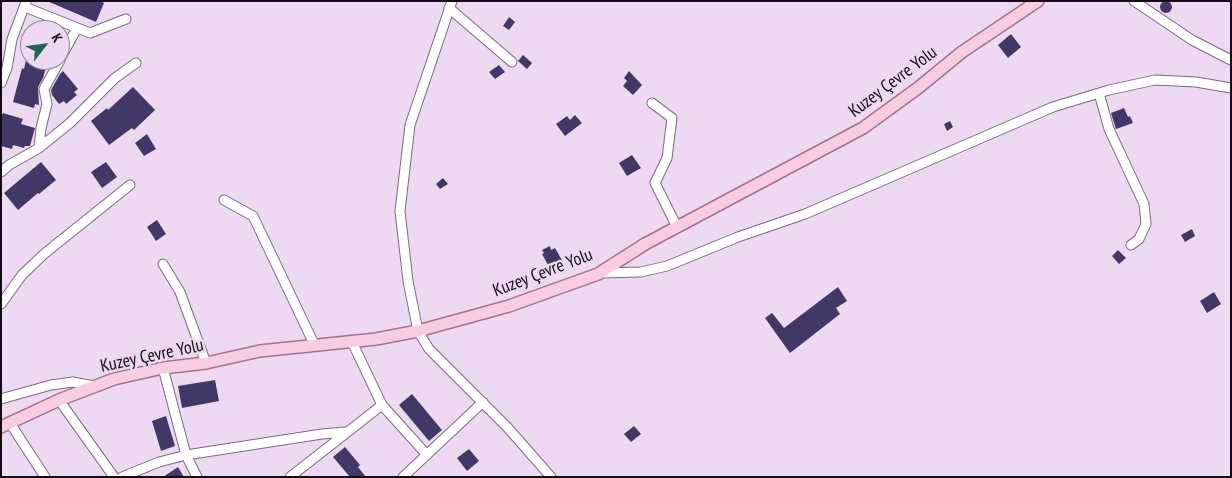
<!DOCTYPE html>
<html>
<head>
<meta charset="utf-8">
<style>
	body { margin:0 }
	#map { position:relative; width:1232px; height:478px; overflow:hidden; background:#eed9f3; font-family:"PT Sans Narrow",sans-serif }
	canvas { display:block }
	.frame { position:absolute; inset:0; border:2px solid #120b13; pointer-events:none }
	.north { position:absolute; left:20px; top:20px; width:50px; height:50px; box-sizing:border-box; background:#eed9f3; border:1px solid #968799; border-radius:50%; rotate:60deg; font-size:14px; font-weight:700; line-height:20px; text-align:center; color:#120b13 }
	.north::after { content:''; display:block; margin:auto; width:18px; height:22px; background:#1f6353; clip-path:polygon(50% 0,100% 100%,50% 72%,0 100%) }
</style>
</head>
<body>
<div id="map">
<canvas width="1232" height="478"></canvas>
<div class="frame"></div>
<div class="north">K</div>
</div>
<script>
const ctx = document.querySelector('canvas').getContext('2d');
ctx.lineJoin = 'round';
function fillPath(path, color) { ctx.fillStyle = color; ctx.fill(path, 'evenodd'); }
const toPath = rows => new Path2D(rows.map(r => 'M' + r).join(''));
function trace(path, color, width, dash) { ctx.strokeStyle = color; ctx.lineWidth = width; ctx.lineCap = dash ? 'butt' : 'round'; ctx.setLineDash(dash || []); ctx.stroke(path); }
function label(font, color, halo, rows, align = 'center') {
  ctx.font = font + ' "PT Sans Narrow",sans-serif'; ctx.lineWidth = 5; ctx.setLineDash([]); ctx.textBaseline = 'middle'; ctx.strokeStyle = halo; ctx.fillStyle = color; for (const [text, x, y, turn = 0] of rows) {
    ctx.save(); ctx.translate(x, y); ctx.rotate((+turn || 0) * Math.PI / 180); ctx.textAlign = isNaN(turn) ? turn : align; if (halo) ctx.strokeText(text, 0, 0); ctx.fillText(text, 0, 0); ctx.restore();
  }
}
fillPath(toPath([
	'1160 7a6 6 0 1 1 12 0a6 6 0 1 1-12 0Z',
	[47,1,100,1,104,3,96,22],
	[509,17,515,22,509,30,503,26],
	[1011,34,1021,47,1008,58,998,45],
	[523,55,532,63,527,69,518,61],
	[26,60,48,60,43,78,38,87,39,105,35,104,34,108,13,102,22,68,24,69],
	[499,65,505,72,495,79,489,72],
	[63,71,78,89,74,92,77,95,66,104,64,101,59,104,52,95,51,90,60,74],
	[629,71,642,85,633,95,623,86,627,81,624,78],
	[133,87,155,110,134,130,132,128,109,145,91,121,107,108,108,110],
	[1124,108,1128,117,1130,116,1133,123,1116,129,1111,113],
	[3,113,23,119,21,124,35,128,30,146,25,146,24,148,13,145,12,149,1,146,1,117],
	[575,115,582,123,565,136,556,124,567,116,570,120],
	[950,121,953,127,947,131,944,124],
	[147,134,156,149,144,156,135,143],
	[632,155,641,168,627,176,619,163],
	[41,162,56,180,39,194,38,193,18,210,4,193],
	[106,162,117,177,102,188,91,172],
	[443,178,448,184,440,189,436,184],
	[157,220,166,234,156,241,147,227],
	[1192,229,1195,236,1185,242,1181,235],
	[550,246,551,250,555,248,563,262,553,267,551,264,548,265,542,254,544,253,542,250],
	[1118,250,1126,258,1119,264,1112,256],
	[838,287,847,301,836,308,840,314,790,353,765,318,772,313,784,328],
	[1214,292,1221,304,1207,313,1200,301],
	[215,380,219,401,182,408,178,386],
	[412,394,442,430,429,441,399,405],
	[166,416,175,446,161,451,152,421],
	[634,426,641,434,631,442,624,434],
	[345,447,360,465,358,467,366,477,350,477,333,457],
	[469,449,479,461,467,471,457,458],
	[178,467,184,477,163,477]
]), '#423868');
const minor = toPath([
	[452,1,410,125,400,211,408,281,418,331,429,349,508,428,551,477],
	[1134,1,1192,40,1231,60],
	[25,7,90,33,126,19],
	[449,8,512,62],
	[60,59,77,28],
	[1,83,7,68,12,39,26,2],
	[1099,93,1109,129,1144,204,1146,224,1139,239,1131,245],
	[652,103,672,118,667,158,655,183,677,227],
	[39,148,41,128,47,104,44,89,60,60],
	[1,172,9,165,39,148,70,123,115,78,136,63],
	[224,200,253,216,315,346],
	[163,264,180,292,206,363],
	[600,273,641,272,667,266,738,237,805,214,1053,107,1109,90,1155,80,1196,82,1231,88],
	[1,304,22,275,44,254,130,185],
	[352,342,382,405,427,455],
	[163,368,186,455,197,477],
	[1,399,51,385,73,382,94,386],
	[59,400,114,477],
	[10,423,45,477],
	[122,477,159,462,186,455,322,434,345,432],
	[290,477,382,405],
	[403,477,483,402]
]);
const major = toPath([
	[1,427,59,400,114,379,163,368,206,363,260,351,376,339,418,331,509,306,598,274,645,244,863,128,918,88,962,52,1038,1]
]);
trace(minor, '#7c6980', 11);
trace(major, '#a5728c', 14);
trace(minor, '#fff', 9);
trace(major, '#f8cce1', 11);
label('18px', '#120b13', '#eed9f3', [
	["Kuzey Çevre Yolu",893,82,-37],
	["Kuzey Çevre Yolu",543,273,-21],
	["Kuzey Çevre Yolu",152,356,-12]
]);
</script>
</body>
</html>
